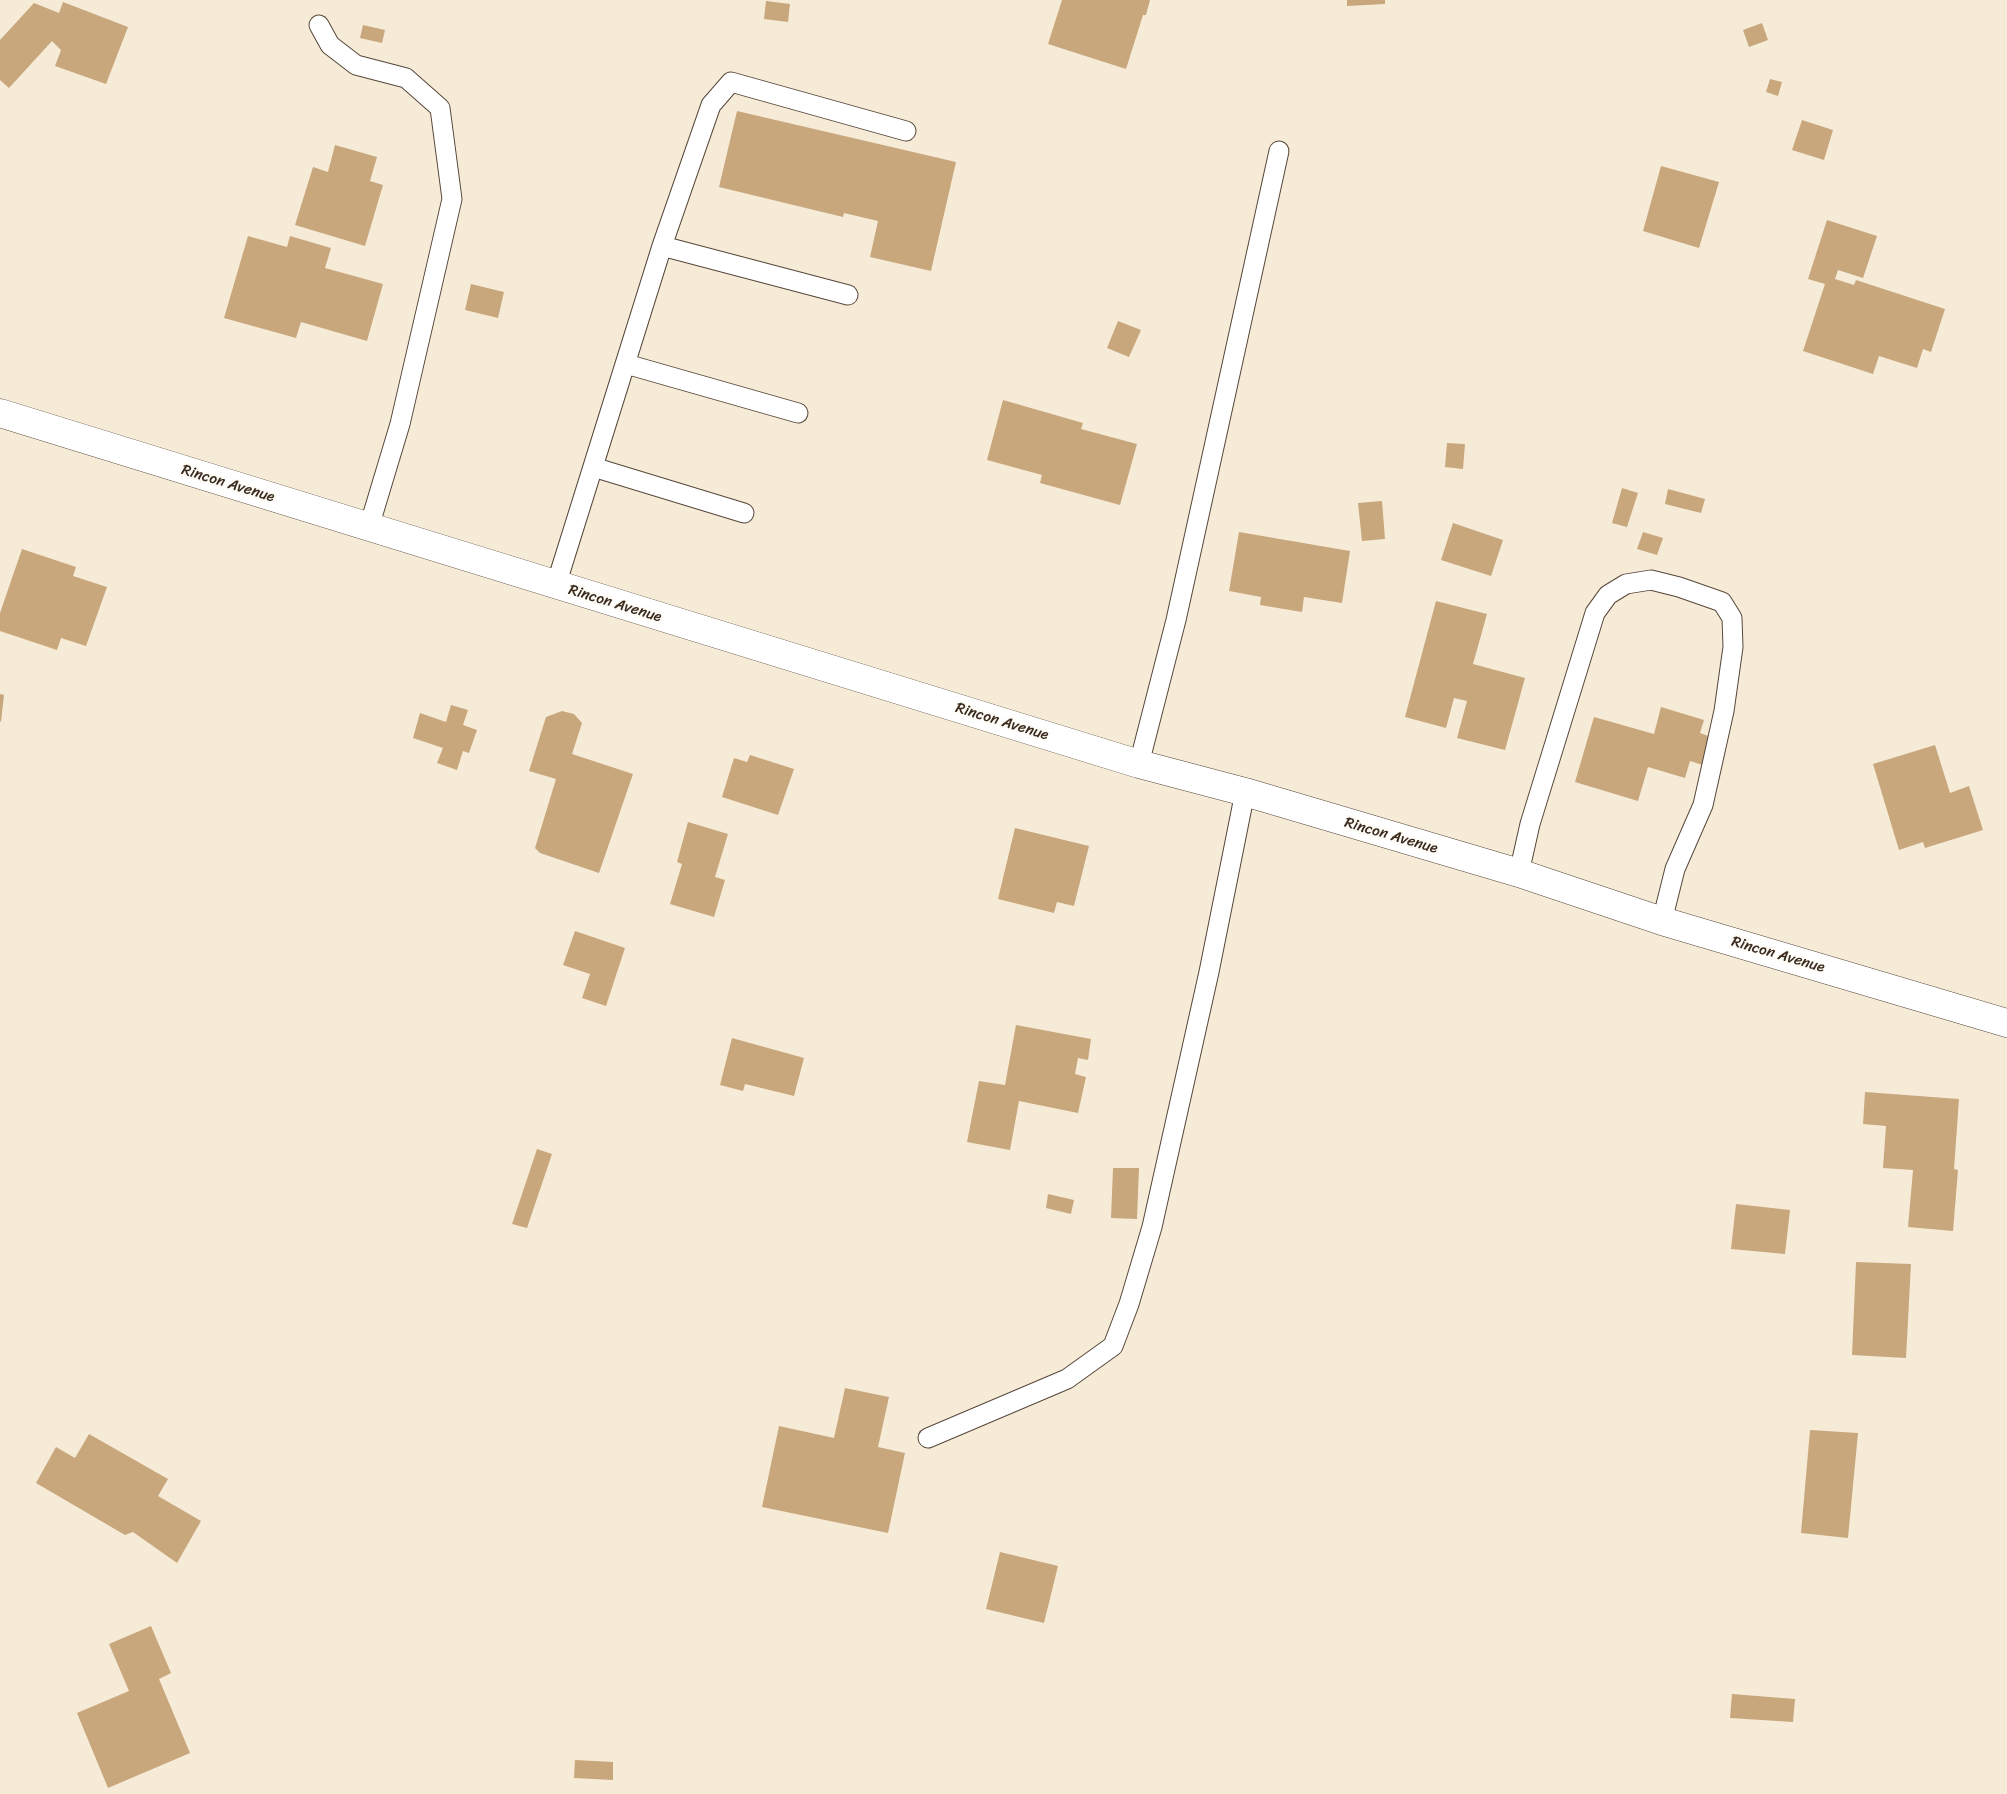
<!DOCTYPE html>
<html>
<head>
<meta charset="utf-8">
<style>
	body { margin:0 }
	canvas { display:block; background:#f6ebd7 }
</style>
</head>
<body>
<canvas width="2007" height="1794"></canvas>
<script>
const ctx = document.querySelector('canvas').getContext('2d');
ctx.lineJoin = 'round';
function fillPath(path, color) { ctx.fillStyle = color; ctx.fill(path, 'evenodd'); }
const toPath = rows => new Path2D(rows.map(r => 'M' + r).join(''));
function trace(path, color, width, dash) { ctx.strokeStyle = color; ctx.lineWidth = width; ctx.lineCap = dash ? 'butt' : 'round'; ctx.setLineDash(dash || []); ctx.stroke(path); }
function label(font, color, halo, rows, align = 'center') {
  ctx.font = font + ' Sriracha,sans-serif'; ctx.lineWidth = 4.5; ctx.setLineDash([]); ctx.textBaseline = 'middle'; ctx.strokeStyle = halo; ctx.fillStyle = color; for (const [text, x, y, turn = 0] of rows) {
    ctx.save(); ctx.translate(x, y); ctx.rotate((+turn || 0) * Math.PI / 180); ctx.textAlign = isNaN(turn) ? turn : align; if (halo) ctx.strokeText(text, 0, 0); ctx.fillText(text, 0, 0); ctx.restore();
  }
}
fillPath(toPath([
	[1062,0,1150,0,1146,15,1143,15,1126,69,1048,44],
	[1347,0,1385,0,1385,4,1347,6],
	[766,1,790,4,788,22,764,19],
	[63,2,128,27,106,84,55,66,61,50,52,41,9,88,0,80,0,40,34,3,59,13],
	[1762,23,1768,40,1749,47,1743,30],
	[363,25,385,30,382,43,360,38],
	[1770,79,1782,82,1778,96,1766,92],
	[737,111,956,162,931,271,870,257,878,221,844,213,843,217,719,187],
	[1802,120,1833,130,1824,160,1792,150],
	[335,145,377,157,370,181,383,185,365,246,295,225,313,167,328,172],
	[1661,166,1719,182,1699,248,1643,231],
	[1827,220,1877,236,1863,278,1838,270,1835,279,1854,285,1856,280,1945,309,1931,352,1923,349,1917,368,1879,356,1873,374,1803,351,1825,284,1808,279],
	[248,236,287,247,290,236,331,248,325,268,383,284,367,341,301,322,296,338,224,318],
	[471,284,504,292,498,318,465,310],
	[1118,321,1141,330,1129,357,1107,348],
	[1003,400,1083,423,1081,429,1137,444,1120,505,1040,483,1042,475,987,460],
	[1447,443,1465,444,1463,469,1445,467],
	[1622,488,1638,493,1627,527,1612,523],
	[1668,489,1705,499,1701,513,1665,504],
	[1382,501,1385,539,1362,541,1358,503],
	[1453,523,1503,540,1491,576,1441,560],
	[1239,532,1350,551,1342,603,1304,597,1302,612,1260,605,1261,597,1229,591],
	[1643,532,1663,538,1657,555,1637,549],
	[22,549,76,567,73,576,107,587,86,646,61,638,57,650,0,631,0,613],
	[1436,601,1487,614,1473,664,1525,678,1505,750,1457,738,1467,701,1454,698,1446,728,1405,717],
	[0,694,4,695,1,722,0,721],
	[451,705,468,710,463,725,477,730,469,753,463,751,457,770,437,763,443,748,413,738,420,713,446,722],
	[1661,707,1704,720,1700,733,1714,738,1706,766,1690,761,1685,778,1648,767,1638,801,1575,782,1594,717,1654,734],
	[562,711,574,714,582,723,572,754,633,774,599,873,540,853,535,848,556,779,529,771,546,717],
	[1935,745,1950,793,1969,786,1983,830,1925,848,1923,842,1899,850,1873,764],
	[750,755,794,769,778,815,722,797,734,758,747,762],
	[688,822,728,834,715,877,725,880,714,917,670,904,682,864,677,862],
	[1015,828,1089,846,1074,906,1057,902,1054,913,998,899],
	[575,931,625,948,606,1006,582,998,590,974,563,965],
	[1016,1025,1091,1039,1088,1060,1078,1058,1075,1074,1086,1077,1078,1113,1019,1101,1010,1150,967,1142,979,1081,1005,1085],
	[732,1038,804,1058,794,1096,745,1084,743,1091,720,1085],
	[1865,1092,1959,1099,1954,1169,1958,1170,1953,1231,1908,1227,1913,1170,1883,1168,1886,1126,1863,1124],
	[537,1149,552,1154,527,1228,512,1224],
	[1113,1168,1139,1168,1137,1219,1111,1218],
	[1048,1194,1074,1200,1071,1214,1046,1208],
	[1736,1204,1790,1210,1785,1254,1731,1249],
	[1856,1262,1911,1264,1906,1358,1852,1355],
	[845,1388,889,1397,878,1447,905,1453,888,1533,762,1507,779,1426,834,1438],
	[1810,1430,1858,1433,1848,1538,1801,1533],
	[89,1434,168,1479,158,1496,201,1521,177,1563,133,1532,125,1535,36,1483,56,1447,75,1458],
	[1000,1552,1058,1566,1044,1623,986,1609],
	[151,1626,171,1673,159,1679,190,1753,108,1788,77,1713,129,1691,109,1644],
	[1732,1694,1795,1699,1793,1722,1730,1718],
	[575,1760,613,1762,613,1780,574,1778]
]), '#c9a77d');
const lane = toPath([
	[319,25,330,45,356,65,406,78,440,108,452,199,400,424,369,527],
	[662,246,711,105,731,82,906,131],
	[626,364,798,413],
	[593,467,744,513],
	[556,585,662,246,848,295],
	[1139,764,1176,620,1279,151],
	[1519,873,1530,824,1595,613,1608,595,1626,584,1651,580,1679,587,1722,602,1732,618,1733,647,1724,711,1703,805,1675,869,1662,921],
	[928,1438,1067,1379,1113,1346,1129,1304,1152,1227,1209,972,1245,792]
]);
const street = toPath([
	[0,413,1139,764,1245,792,1519,873,1662,921,2007,1023]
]);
trace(lane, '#57473a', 21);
trace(street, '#57473a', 29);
trace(lane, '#fff', 19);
trace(street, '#fff', 28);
label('15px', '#3b2a1e', '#fdfcf7', [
	["Rincon Avenue",228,484,17],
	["Rincon Avenue",615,604,17],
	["Rincon Avenue",1002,722,17],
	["Rincon Avenue",1391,836,16],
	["Rincon Avenue",1778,955,16]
]);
</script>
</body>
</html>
